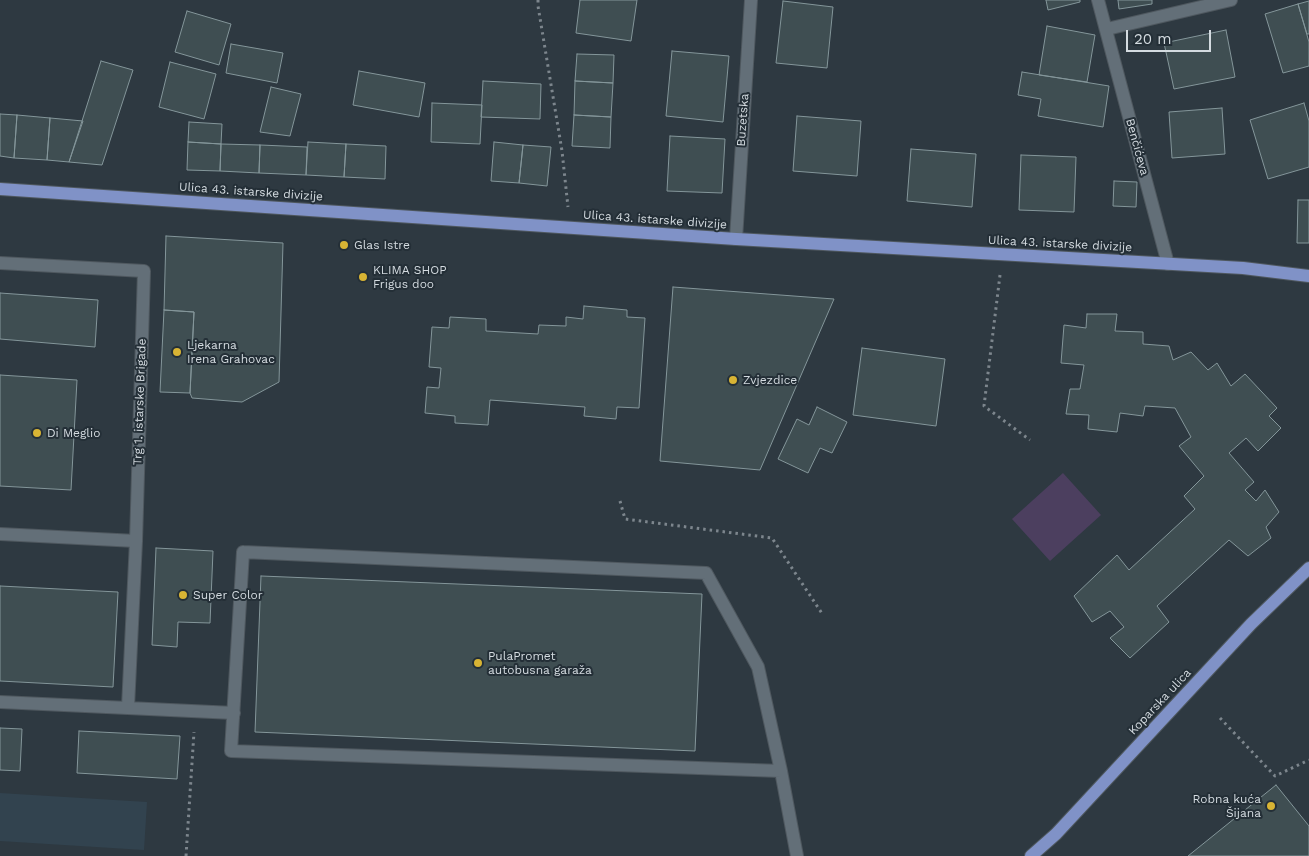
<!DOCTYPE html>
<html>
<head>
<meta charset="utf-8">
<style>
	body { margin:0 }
	#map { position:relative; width:1309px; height:856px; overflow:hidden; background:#2e3941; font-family:"Work Sans",sans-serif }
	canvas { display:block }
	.scale { position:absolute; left:1126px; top:30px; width:85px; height:22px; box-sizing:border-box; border:2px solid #d4dbe0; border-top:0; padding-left:6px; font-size:15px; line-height:18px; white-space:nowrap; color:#d4dbe0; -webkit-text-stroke:4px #242f37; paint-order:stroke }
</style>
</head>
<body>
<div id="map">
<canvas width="1309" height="856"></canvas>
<div class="scale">20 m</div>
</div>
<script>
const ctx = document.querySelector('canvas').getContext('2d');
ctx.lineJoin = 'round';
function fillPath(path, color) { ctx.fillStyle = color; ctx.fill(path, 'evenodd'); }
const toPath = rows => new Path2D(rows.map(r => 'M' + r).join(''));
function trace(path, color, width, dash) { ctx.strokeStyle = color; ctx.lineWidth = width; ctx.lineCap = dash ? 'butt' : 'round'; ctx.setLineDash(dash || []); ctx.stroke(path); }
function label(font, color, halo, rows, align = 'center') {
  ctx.font = font + ' "Work Sans",sans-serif'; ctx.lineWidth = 4; ctx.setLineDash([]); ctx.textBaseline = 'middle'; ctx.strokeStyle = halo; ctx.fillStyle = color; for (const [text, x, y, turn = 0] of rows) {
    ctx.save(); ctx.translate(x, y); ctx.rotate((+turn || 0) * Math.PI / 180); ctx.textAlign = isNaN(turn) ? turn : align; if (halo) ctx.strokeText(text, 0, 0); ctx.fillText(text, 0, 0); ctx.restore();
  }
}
fillPath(toPath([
	[0,793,147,802,144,850,0,841]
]), '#32434f');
fillPath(toPath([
	[1063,473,1101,515,1050,561,1012,519]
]), '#4c3f5f');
const building = toPath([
	[580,0,637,0,631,41,576,33,580,0],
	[1046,0,1080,0,1080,2,1048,10,1046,0],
	[1118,0,1152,0,1152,4,1119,9,1118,0],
	[783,1,833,7,827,68,776,63,783,1],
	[1309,1,1309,34,1307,34,1298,4,1309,1],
	[1298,4,1309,42,1309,66,1283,73,1265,14,1298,4],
	[187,11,231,24,219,65,175,52,187,11],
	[1047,26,1095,35,1087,82,1039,75,1047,26],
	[1226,30,1235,77,1174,89,1164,43,1226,30],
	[231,44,283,53,277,83,226,73,231,44],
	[672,51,729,56,723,122,666,116,672,51],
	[577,54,614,55,613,83,575,81,577,54],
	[101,61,133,70,102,165,69,162,101,61],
	[170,62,216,74,204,119,159,107,170,62],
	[359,71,425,83,419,117,353,105,359,71],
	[1022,72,1109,86,1103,127,1038,116,1041,99,1018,95,1022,72],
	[483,81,541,84,540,119,481,117,483,81],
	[575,81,613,83,611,117,574,115,575,81],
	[271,87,301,94,290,136,260,132,271,87],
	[432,103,482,105,480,144,431,142,432,103],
	[1304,103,1309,121,1309,167,1268,179,1250,120,1304,103],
	[1222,108,1225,154,1172,158,1169,112,1222,108],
	[0,114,17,115,14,158,0,156,0,114],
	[17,115,50,118,47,160,14,158,17,115],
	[574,115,611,117,610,148,572,146,574,115],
	[797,116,861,121,857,176,793,171,797,116],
	[50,118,83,121,69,162,47,160,50,118],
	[189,122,222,124,221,144,188,142,189,122],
	[670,136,725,139,722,193,667,191,670,136],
	[188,142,221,144,220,171,187,170,188,142],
	[308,142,346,144,344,177,306,175,308,142],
	[494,142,523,145,519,183,491,181,494,142],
	[221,144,260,145,259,173,220,171,221,144],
	[346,144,386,146,385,179,344,177,346,144],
	[260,145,307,147,306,175,259,173,260,145],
	[523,145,551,147,547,186,519,183,523,145],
	[911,149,976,154,972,207,907,201,911,149],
	[1021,155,1076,157,1074,212,1019,210,1021,155],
	[1114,181,1137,182,1136,207,1113,206,1114,181],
	[1298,200,1309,200,1309,243,1297,243,1298,200],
	[166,236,283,243,279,382,242,402,192,398,190,393,194,312,164,310,166,236],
	[673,287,834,299,760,470,660,461,673,287],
	[0,293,98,300,95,347,0,339,0,293],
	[584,306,627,310,627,317,645,318,639,408,617,407,616,419,584,416,585,407,490,400,488,425,455,423,455,416,425,413,427,387,439,388,441,368,429,367,432,327,449,328,450,317,486,319,486,331,538,334,539,325,566,326,566,317,583,319,584,306],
	[164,310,194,312,190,393,160,392,164,310],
	[1087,314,1117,314,1115,331,1143,332,1143,344,1169,346,1173,360,1191,352,1208,370,1217,363,1231,386,1245,374,1277,408,1269,416,1281,428,1258,451,1246,438,1229,453,1254,482,1245,490,1256,501,1265,490,1279,512,1266,527,1271,538,1248,556,1229,540,1157,606,1169,622,1130,658,1110,638,1124,627,1110,611,1092,622,1074,596,1117,555,1129,570,1195,509,1184,496,1204,476,1179,446,1191,437,1175,408,1145,406,1143,416,1120,413,1117,432,1088,429,1089,415,1066,414,1070,389,1080,389,1084,365,1061,363,1064,325,1086,328,1087,314],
	[862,348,945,359,936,426,853,415,862,348],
	[0,375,77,380,71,490,0,486,0,375],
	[817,407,847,422,832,453,820,448,808,473,778,459,797,419,809,425,817,407],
	[156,548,213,551,210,623,178,622,177,647,152,645,156,548],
	[261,576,702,594,695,751,255,732,261,576],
	[0,586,118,592,113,687,0,681,0,586],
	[0,728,22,729,20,771,0,770,0,728],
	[79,731,180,736,177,779,77,773,79,731],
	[1276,785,1309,826,1309,856,1188,856,1276,785]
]);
fillPath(building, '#3f4e52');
trace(building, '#84969a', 1);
const minor = toPath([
	[1098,0,1168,264],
	[1107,29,1231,0],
	[736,239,751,0],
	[0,263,144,271,136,541,0,534],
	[243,552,706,573,758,667,781,771,231,751,243,552],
	[0,702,234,713],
	[128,707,136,541],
	[781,771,797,856]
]);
const major = toPath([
	[0,189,736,239,1243,268,1309,276],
	[1031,856,1056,834,1251,624,1309,568]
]);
trace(minor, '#4f585f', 14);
trace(major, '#4f585f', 14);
trace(toPath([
	[538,0,538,6,562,151,568,207],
	[1000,275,984,406,1030,440],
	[620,501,625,519,772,538,823,615],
	[1220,718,1275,776,1309,760],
	[186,856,194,732]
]), '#7d868d', 3, [2.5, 4]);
trace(minor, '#636f78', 12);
trace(major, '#8092c7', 12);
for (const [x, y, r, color] of [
	[344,245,5,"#d8b434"],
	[363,277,5,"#d8b434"],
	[177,352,5,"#d8b434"],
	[733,380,5,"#d8b434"],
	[37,433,5,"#d8b434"],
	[183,595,5,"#d8b434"],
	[478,663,5,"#d8b434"],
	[1271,806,5,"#d8b434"]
]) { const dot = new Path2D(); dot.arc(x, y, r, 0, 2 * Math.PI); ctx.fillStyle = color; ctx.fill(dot); trace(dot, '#242f37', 2); }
label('12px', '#d4dbe0', '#242f37', [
	["Buzetska",743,120,-86],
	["Benčićeva",1137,147,75],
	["Ulica 43. istarske divizije",251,192,4],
	["Ulica 43. istarske divizije",655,220,4],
	["Ulica 43. istarske divizije",1060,244,3],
	["Trg 1. istarske Brigade",140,402,-88],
	["Koparska ulica",1160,702,-47]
]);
label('12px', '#d4dbe0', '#242f37', [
	["Glas Istre",354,245],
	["KLIMA SHOP",373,270],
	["Frigus doo",373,284],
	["Ljekarna",187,345],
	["Irena Grahovac",187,359],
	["Zvjezdice",743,380],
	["Di Meglio",47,433],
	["Super Color",193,595],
	["PulaPromet",488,656],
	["autobusna garaža",488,670],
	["Robna kuća",1261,799,"right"],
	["Šijana",1261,813,"right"]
], 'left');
</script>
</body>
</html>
